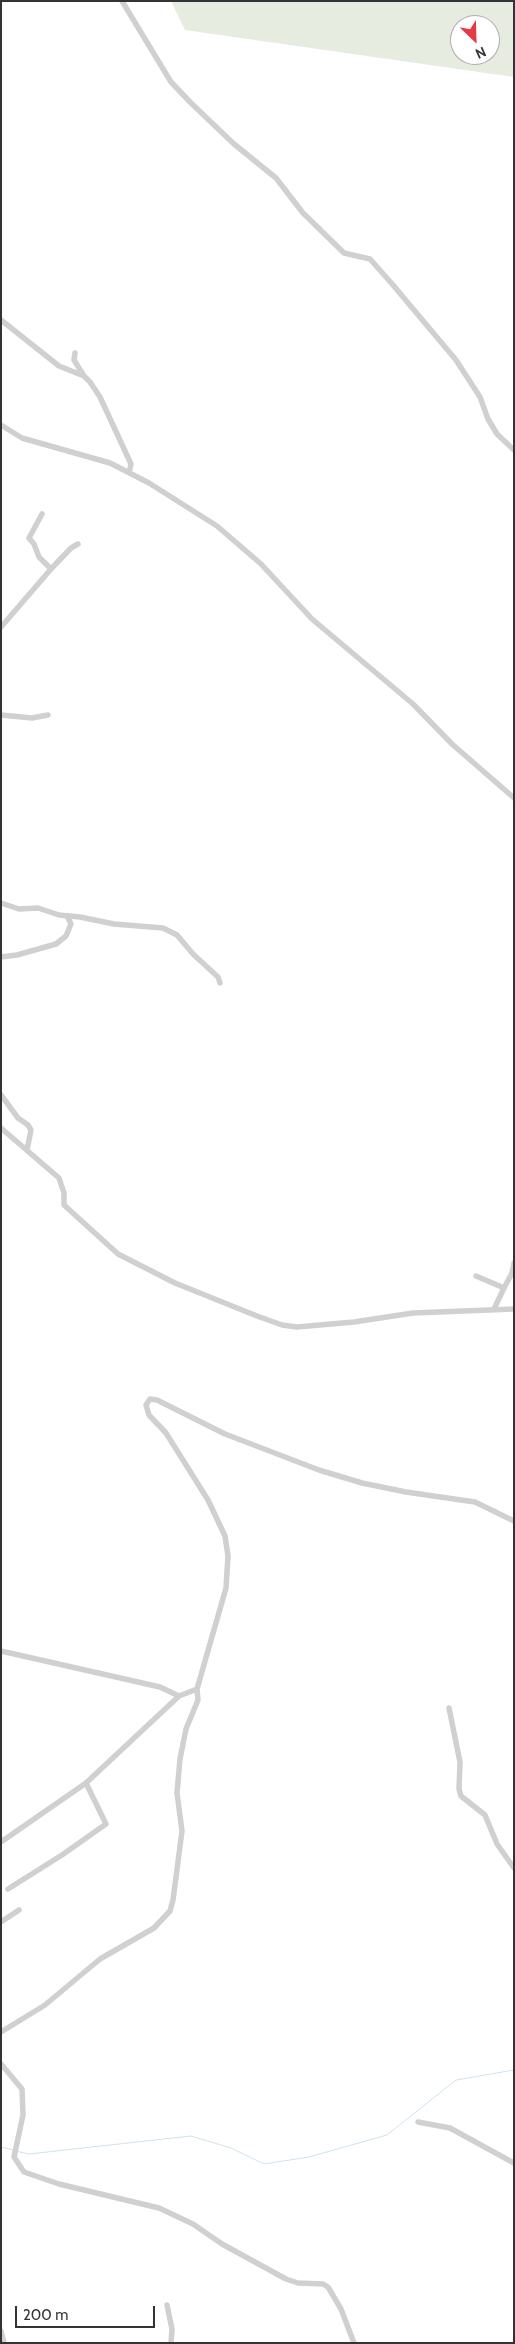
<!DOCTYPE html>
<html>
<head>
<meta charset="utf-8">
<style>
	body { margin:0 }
	#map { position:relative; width:515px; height:2344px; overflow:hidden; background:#fff; font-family:Cabin,sans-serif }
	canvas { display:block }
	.frame { position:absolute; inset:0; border:2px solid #333; pointer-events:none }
	.north { position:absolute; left:450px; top:15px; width:50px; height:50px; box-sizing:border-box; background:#fff; border:1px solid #adadad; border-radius:50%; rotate:156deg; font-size:14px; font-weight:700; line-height:20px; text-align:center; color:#333 }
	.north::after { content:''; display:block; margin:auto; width:18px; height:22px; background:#e63946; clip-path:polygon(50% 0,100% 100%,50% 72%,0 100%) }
	.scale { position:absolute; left:15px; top:2306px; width:140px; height:22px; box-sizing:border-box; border:2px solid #333; border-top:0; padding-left:6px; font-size:15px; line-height:18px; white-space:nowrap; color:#333; -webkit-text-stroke:4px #fff; paint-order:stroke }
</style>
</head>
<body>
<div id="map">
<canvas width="515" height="2344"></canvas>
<div class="frame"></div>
<div class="north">N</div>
<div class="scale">200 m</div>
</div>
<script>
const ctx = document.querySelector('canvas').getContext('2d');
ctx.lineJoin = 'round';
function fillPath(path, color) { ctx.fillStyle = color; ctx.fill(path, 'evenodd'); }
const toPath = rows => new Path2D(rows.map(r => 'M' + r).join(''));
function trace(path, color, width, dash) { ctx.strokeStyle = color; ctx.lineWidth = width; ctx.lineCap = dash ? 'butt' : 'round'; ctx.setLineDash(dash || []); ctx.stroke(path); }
fillPath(toPath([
	[171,1,514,1,514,77,185,30],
	[460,25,490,25,490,55,460,55]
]), '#e6ecdf');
trace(toPath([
	[1,2147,13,2150],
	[16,2151,29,2154,191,2136,231,2148,264,2164,309,2157,387,2135,456,2080,514,2070]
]), '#cfe2ee', 1);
trace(toPath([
	[122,1,171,82,191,103,234,144,276,178,303,213,344,253,370,259,393,285,456,360,480,397,488,419,497,434,514,450],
	[1,320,59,366,84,376,90,382,100,397,131,464,129,473],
	[75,353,74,360,84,376],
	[1,425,22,438,110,463,149,483,217,526,261,564,312,619,413,704,452,744,514,798],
	[42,514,29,538,34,544,39,557,51,569],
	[1,627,51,569,71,548,78,544],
	[1,715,32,718,48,715],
	[1,903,19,909,38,908,59,915,80,917,114,924,163,928,177,935,193,954,218,977,220,983],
	[1,957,17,955,56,944,66,936,71,924,67,916],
	[1,1095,18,1118,28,1125,31,1130,27,1150],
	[1,1128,59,1178,64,1193,64,1205,118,1254,175,1283,257,1316,282,1325,297,1327,354,1322,413,1313,514,1309],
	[476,1276,504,1288,494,1309],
	[504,1288,512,1273,514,1263],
	[1,1651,160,1687,179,1696],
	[449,1708,460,1762,459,1789,461,1796,485,1815,497,1844,514,1868],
	[1,1842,86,1783,179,1696,197,1689],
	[8,1889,62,1855,106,1824,86,1783],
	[1,1922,19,1910],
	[1,2032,45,2005,100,1959,154,1928,170,1911,173,1900,182,1831,177,1793,180,1759,186,1729,198,1700,197,1689,226,1588,228,1556,225,1536,208,1500,166,1433,149,1415,146,1405,150,1399,157,1400,225,1434,319,1470,362,1483,406,1492,475,1502,514,1521],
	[1,2064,22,2089,23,2115,14,2157,24,2172,59,2184,159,2208,193,2224,222,2244,286,2279,298,2283,323,2284,328,2287,341,2309,354,2343],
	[418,2122,450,2128,514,2163],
	[167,2305,172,2329,171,2343],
	[1,2331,4,2343]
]), '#d0d0d0', 5.5);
</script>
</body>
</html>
